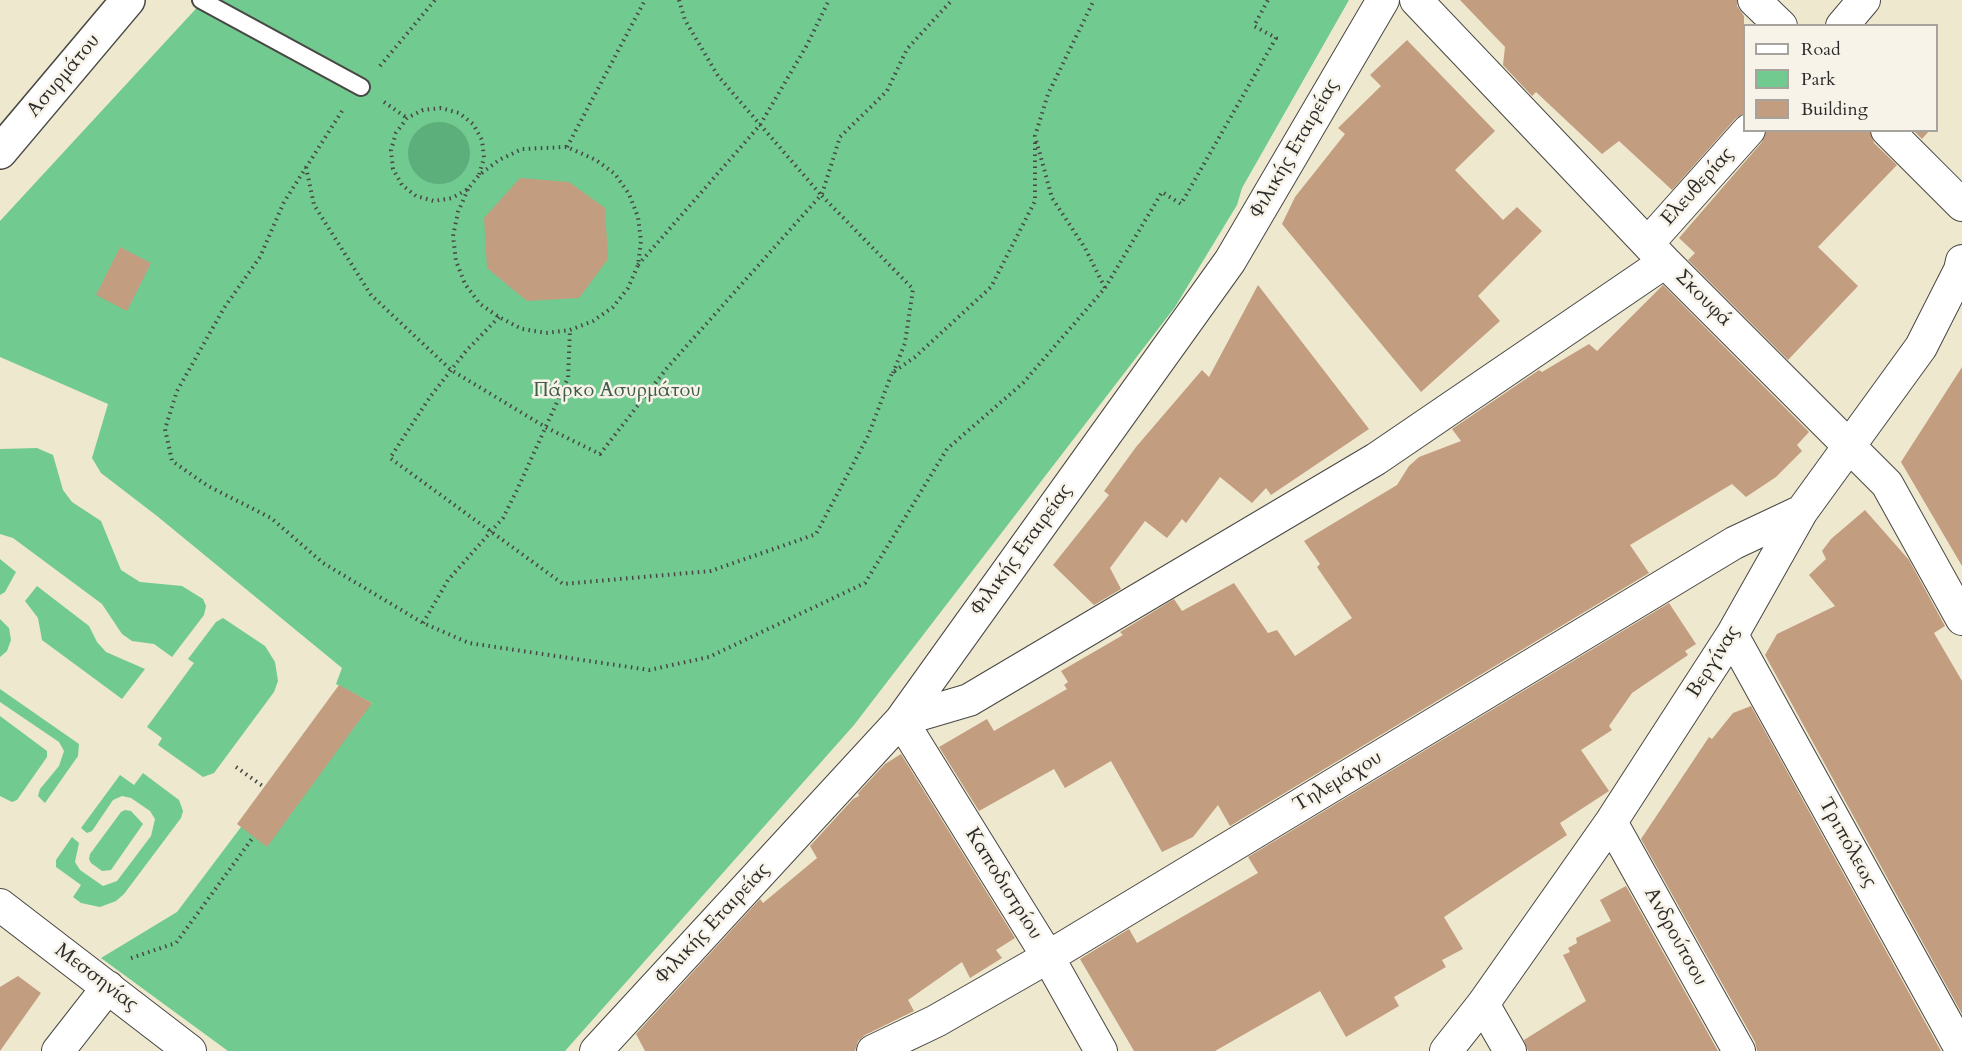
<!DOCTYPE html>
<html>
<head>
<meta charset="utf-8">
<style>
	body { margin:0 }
	#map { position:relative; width:1962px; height:1051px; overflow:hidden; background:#eee8cf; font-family:Cardo,serif }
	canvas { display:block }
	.legend { position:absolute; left:1743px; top:24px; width:195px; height:108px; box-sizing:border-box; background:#f7f3e8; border:2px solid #a5a39c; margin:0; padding:8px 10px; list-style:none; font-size:18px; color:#2b2b2b }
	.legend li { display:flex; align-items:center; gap:12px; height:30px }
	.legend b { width:30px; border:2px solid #a5a39c }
</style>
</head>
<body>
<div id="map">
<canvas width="1962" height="1051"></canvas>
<ul class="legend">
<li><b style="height:8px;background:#fff"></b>Road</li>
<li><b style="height:16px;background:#71ca90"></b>Park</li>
<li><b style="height:16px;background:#c39d7f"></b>Building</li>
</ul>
</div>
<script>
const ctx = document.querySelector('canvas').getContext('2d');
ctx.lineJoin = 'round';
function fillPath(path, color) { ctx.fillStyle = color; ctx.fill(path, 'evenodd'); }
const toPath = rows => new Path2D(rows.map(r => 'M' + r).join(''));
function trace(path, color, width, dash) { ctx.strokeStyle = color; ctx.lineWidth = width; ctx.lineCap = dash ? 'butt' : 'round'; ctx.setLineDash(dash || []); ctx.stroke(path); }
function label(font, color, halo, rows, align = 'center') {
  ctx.font = font + ' Cardo,serif'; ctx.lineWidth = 5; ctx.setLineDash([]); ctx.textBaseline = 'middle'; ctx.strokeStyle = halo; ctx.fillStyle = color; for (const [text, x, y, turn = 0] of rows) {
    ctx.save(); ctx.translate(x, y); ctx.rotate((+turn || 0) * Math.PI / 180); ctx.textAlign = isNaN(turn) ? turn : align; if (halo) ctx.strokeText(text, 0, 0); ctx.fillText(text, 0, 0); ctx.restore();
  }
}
fillPath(toPath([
	[204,0,1349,0,1242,188,1237,205,1175,307,854,725,565,1051,228,1051,101,958,177,912,241,827,372,703,336,684,342,668,157,516,101,473,92,458,108,404,0,357,0,221],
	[37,448,53,455,63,490,72,502,101,521,121,570,140,582,182,586,203,599,206,606,204,615,172,657,154,644,132,641,122,634,102,604,13,538,0,534,0,449],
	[0,559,16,572,5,592,0,595],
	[37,586,89,626,97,642,106,652,145,669,122,699,42,640,38,618,25,601],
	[223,618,265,646,275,662,278,681,274,692,214,773,203,777,158,745,162,738,147,727,194,663,188,659,216,622],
	[0,619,9,628,11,640,7,651,0,657],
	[0,689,79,744,78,756,45,803,38,796,40,789,59,766,64,751,59,742,0,702],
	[0,716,47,751,47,757,17,800,12,802,0,796],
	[143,773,179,800,183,811,181,818,124,894,116,901,100,907,81,903,73,897,81,885,56,867,56,860,72,837,79,843,75,862,80,870,103,886,117,881,151,836,155,819,150,811,131,798,122,796,113,800,92,831,87,833,81,828,120,775,134,785],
	[125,810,131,811,143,824,111,870,102,871,91,863,89,859,90,854,121,812]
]), '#71ca90');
fillPath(toPath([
	'408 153a31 31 0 1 1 62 0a31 31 0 1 1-62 0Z'
]), '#5cae7a');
fillPath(toPath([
	[1460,0,1737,0,1737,6,1744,16,1744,113,1736,118,1672,190,1619,141,1602,154,1536,92,1532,96,1503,65,1505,47],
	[1407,40,1495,131,1455,170,1503,220,1517,207,1542,231,1478,296,1500,321,1421,392,1282,224,1295,197,1345,134,1338,128,1381,86,1370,75],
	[1767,130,1870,130,1874,143,1897,165,1818,247,1858,286,1788,360,1688,260,1695,253,1679,238,1762,142],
	[1913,130,1930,130,1922,139],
	[520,178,569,182,605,208,608,259,579,298,527,301,487,268,484,218],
	[120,247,151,263,127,311,96,295],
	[1258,285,1369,429,1271,495,1266,488,1252,503,1220,477,1186,523,1182,519,1167,538,1145,521,1110,568,1121,589,1094,605,1053,565,1109,495,1104,491,1136,447,1202,370,1209,377],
	[1663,285,1809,432,1797,445,1802,451,1776,477,1746,497,1732,484,1630,545,1649,573,1230,826,1218,805,1193,837,1162,852,1111,761,1065,788,1054,769,979,811,939,747,987,719,994,731,1067,689,1064,685,1068,682,1061,671,1123,635,1120,632,1174,599,1182,611,1234,583,1268,633,1277,630,1295,656,1352,618,1317,567,1320,564,1304,541,1397,485,1409,466,1419,457,1461,441,1452,429,1539,370,1542,372,1589,344,1597,351],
	[1962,367,1962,566,1901,462],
	[1865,510,1909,560,1945,626,1934,633,1962,681,1962,1014,1765,655,1777,634,1835,606,1809,575,1826,559,1822,551,1831,539],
	[1669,603,1696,644,1685,651,1688,655,1632,693,1609,726,1612,730,1581,750,1609,791,1560,823,1567,835,1444,917,1463,949,1442,960,1446,967,1394,997,1399,1006,1346,1037,1320,991,1215,1051,1134,1051,1080,959,1129,929,1137,943,1258,873,1248,857],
	[339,685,372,703,267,847,237,824],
	[1751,706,1941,1051,1757,1051,1755,1042,1641,839,1709,737,1712,739,1733,713],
	[901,754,1015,938,996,950,1002,958,970,978,962,962,908,1000,914,1011,865,1035,858,1041,855,1051,645,1051,636,1034,760,899,763,903,817,858,810,846,853,799,859,796,858,793,885,764],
	[1626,886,1718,1051,1528,1051,1524,1040,1586,1001,1563,955,1570,952,1568,948,1577,943,1576,938,1611,921,1600,900],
	[18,976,41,993,0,1051,0,987]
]), '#c39d7f');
const service = toPath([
	[201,0,361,87]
]);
const minor = toPath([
	[1416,0,1665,262,1887,484,1962,619],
	[1754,0,1781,26],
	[1842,26,1864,0],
	[1887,130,1962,205],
	[1648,243,1749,130],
	[1732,635,1962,1051],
	[1611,822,1739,1051],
	[0,905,190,1051],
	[1483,1004,1510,1051],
	[58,1051,108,987],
	[596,1051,901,720,1230,261,1383,0],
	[873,1051,936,1021,1048,957,1734,543,1802,511],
	[1101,1051,1048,957,901,720,969,700,1376,459,1665,262],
	[1446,1051,1483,1004,1611,822,1732,635,1802,511,1921,347,1960,270,1962,261]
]);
const tertiary = toPath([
	[0,152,128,0]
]);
trace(service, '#484744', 20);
trace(minor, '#484744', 34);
trace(tertiary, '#484744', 36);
trace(toPath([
	[679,0,685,20,718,76,821,195],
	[380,66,435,0],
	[384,102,407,118],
	[342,111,284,202,260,257,224,308,177,391,165,429,172,461,208,486,271,518,323,563,423,623,469,643,649,670,709,657,865,583,947,449,1023,383,1105,288,1085,248,1052,198,1035,136,1048,94,1094,0],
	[567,147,645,0],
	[306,167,314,205,371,295,451,370,547,428,600,454,667,368,821,195,913,289,905,343,893,373],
	[468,189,458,212,453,236,456,261,465,284,480,304,499,317,522,329,546,333,570,330,593,321,613,307,628,288,638,265,641,241,638,217,629,194,615,174,596,160,567,147,522,149,499,160,479,175,468,189,452,198,434,201,416,196,402,185,393,169,391,150,396,133,407,118,423,110,441,108,459,113,473,124,482,140,484,158,479,175],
	[822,194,840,137,887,91,907,49,952,0],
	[638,265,760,125,807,45,829,0],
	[1105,288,1162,192,1181,204,1276,38,1254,26,1268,0],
	[499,317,466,351,430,397,390,458,563,584,711,571,816,534,868,436,892,373,915,357,991,287,1035,201,1035,141],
	[423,623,448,580,503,518,517,490,568,378,570,330],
	[236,767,264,787],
	[131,958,176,943,254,836]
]), '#484744', 4, [1.5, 4.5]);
trace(service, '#fff', 16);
trace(minor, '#fff', 32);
trace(tertiary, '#fff', 33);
label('20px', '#2b2b2b', '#f7f3e8', [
	["Ασυρμάτου",64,76,-50],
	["Φιλικής Εταιρείας",1295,149,-60],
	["Ελευθερίας",1698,187,-48],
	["Σκουφά",1703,299,45],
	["Φιλικής Εταιρείας",1022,550,-54],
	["Βεργίνας",1714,662,-58],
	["Τηλεμάχου",1338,782,-31],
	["Τριπόλεως",1847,843,61],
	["Καποδιστρίου",1003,884,58],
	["Φιλικής Εταιρείας",713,924,-47],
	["Ανδρούτσου",1675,937,61],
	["Μεσσηνίας",96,978,37]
]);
label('20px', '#405b49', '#f7f3e8', [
	["Πάρκο Ασυρμάτου",617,391]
]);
</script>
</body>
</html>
